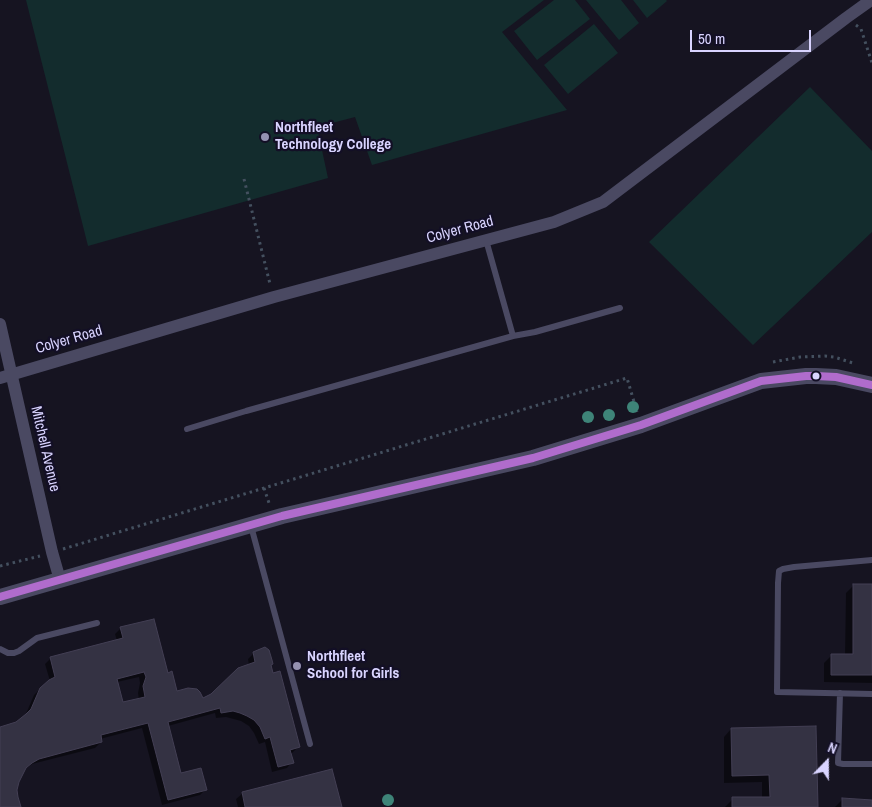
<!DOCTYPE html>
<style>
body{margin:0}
#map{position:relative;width:872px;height:807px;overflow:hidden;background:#161421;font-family:"Archivo Narrow",sans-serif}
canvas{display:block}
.north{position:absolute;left:802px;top:737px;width:50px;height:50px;-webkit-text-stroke:4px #130f26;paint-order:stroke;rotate:22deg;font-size:14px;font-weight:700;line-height:20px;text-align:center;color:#d9d4ff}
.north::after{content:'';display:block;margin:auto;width:18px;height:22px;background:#d9d4ff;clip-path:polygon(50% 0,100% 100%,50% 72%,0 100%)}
.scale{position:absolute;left:690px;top:30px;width:121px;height:22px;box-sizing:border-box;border:2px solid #d9d4ff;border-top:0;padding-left:6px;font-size:15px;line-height:18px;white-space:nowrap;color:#d9d4ff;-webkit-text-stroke:4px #130f26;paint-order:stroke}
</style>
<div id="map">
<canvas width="872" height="807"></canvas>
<div class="north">N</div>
<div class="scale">50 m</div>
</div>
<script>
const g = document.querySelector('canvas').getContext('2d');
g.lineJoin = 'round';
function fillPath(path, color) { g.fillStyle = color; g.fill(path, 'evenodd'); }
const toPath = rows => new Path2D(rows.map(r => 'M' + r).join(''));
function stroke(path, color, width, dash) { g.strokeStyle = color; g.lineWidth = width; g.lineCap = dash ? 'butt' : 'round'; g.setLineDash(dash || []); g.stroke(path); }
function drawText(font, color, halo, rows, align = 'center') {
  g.font = font + ' "Archivo Narrow",sans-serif'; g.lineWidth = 4.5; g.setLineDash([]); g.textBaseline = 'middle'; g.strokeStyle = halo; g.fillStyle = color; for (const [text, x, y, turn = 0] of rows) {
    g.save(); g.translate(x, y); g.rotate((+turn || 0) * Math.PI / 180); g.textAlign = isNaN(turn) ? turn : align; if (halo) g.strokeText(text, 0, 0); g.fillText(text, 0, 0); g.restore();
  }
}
fillPath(toPath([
 [26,0,544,0,502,32,567,110,372,165,355,117,317,127,328,178,88,246],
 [554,0,575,0,590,19,537,60,514,31],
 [586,0,621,0,639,23,619,40],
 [633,0,666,0,667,1,647,18],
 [594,24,618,53,568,94,544,65],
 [810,87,872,151,872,232,753,345,649,242]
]), '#132c2d');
fillPath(toPath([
 [854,585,872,586,872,683,824,682,824,663,832,655,845,655,846,593],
 [121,628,167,674,176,692,203,699,207,699,249,666,248,659,254,653,270,665,298,747,292,753,290,753,292,762,287,768,272,772,265,742,259,744,254,733,249,726,241,721,226,717,216,718,215,713,168,726,181,775,205,790,200,795,162,805,142,728,100,739,101,742,95,748,32,764,24,770,16,790,19,807,0,807,0,727,16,723,25,716,34,695,45,684,50,681,45,664,51,658,117,641,115,634],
 [139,677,140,683,138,693,139,700,122,704,117,682],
 [731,729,817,807,725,807,733,799,762,798,762,782,724,783,724,737],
 [331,771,341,807,238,807,236,799,242,794],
 [843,799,872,801,872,807,835,807]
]), '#0007');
const building = toPath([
 [853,584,872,584,872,675,831,675,831,654,853,654,853,584],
 [154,619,168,673,172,671,177,691,188,688,197,689,200,692,203,698,211,694,238,668,255,662,253,652,265,647,269,650,272,660,273,664,271,665,273,673,280,671,300,747,290,750,294,763,278,767,270,737,265,739,260,727,254,720,247,716,240,713,233,711,221,713,220,708,168,722,181,773,201,768,207,790,168,800,148,723,101,735,102,742,39,759,32,763,26,768,19,782,17,790,18,797,21,807,0,807,0,727,16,722,26,714,31,709,40,688,49,680,55,677,50,657,123,638,120,627,154,619],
 [144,672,146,677,143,686,145,697,123,702,117,679,144,672],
 [816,726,818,807,732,807,732,797,770,797,769,775,732,776,731,728,816,726],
 [332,769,342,807,245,807,242,792,332,769],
 [842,798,872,800,872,807,842,807,842,798]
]);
fillPath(building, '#343243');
stroke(building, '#433f54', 1);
stroke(toPath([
 [856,25,861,29,872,63],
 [244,179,270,284],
 [773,362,800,357,825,356,834,357,853,363],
 [264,488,269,503],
 [63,549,627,378,637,412],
 [0,566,40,556]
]), '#44505f', 3, [2.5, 4]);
stroke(toPath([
 [513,336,535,332,620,308],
 [187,429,246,411,513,336,486,240],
 [251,526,310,744],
 [872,560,794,567,783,569,779,571,778,583,777,692,872,694],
 [0,649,8,653,14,653,19,651,37,638,97,623],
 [840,693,838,763,843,764,872,764]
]), '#4a4962', 6);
stroke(toPath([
 [0,324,52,552,60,580],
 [0,378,274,297,554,222,603,202,846,18,871,0]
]), '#4a4962', 12);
stroke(toPath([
 [0,597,282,516,533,458,641,425,761,381,806,376,816,376,836,377,872,385]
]), '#4a4962', 16);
stroke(toPath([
 [0,597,282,516,533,458,641,425,761,381,806,376,816,376,836,377,872,385]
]), '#b06ccc', 8);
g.fillStyle = '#3e8478';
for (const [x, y] of [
 [633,407],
 [609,415],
 [588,417],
 [388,800]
]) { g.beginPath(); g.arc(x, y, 6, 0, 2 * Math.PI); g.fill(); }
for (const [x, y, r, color] of [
 [265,137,5,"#9591b1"],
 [816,376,4.5,"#d9d4ff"],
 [297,666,5,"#9591b1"]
]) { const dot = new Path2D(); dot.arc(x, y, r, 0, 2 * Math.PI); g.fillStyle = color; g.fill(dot); stroke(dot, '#130f26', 2); }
drawText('bold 15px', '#d9d4ff', '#130f26', [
 ["Northfleet",275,128],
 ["Technology College",275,145],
 ["Northfleet",307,657],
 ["School for Girls",307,674]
], 'left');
drawText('15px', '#d9d4ff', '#130f26', [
 ["Colyer Road",460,230,-15],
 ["Colyer Road",69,340,-16],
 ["Mitchell Avenue",45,449,77]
]);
</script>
